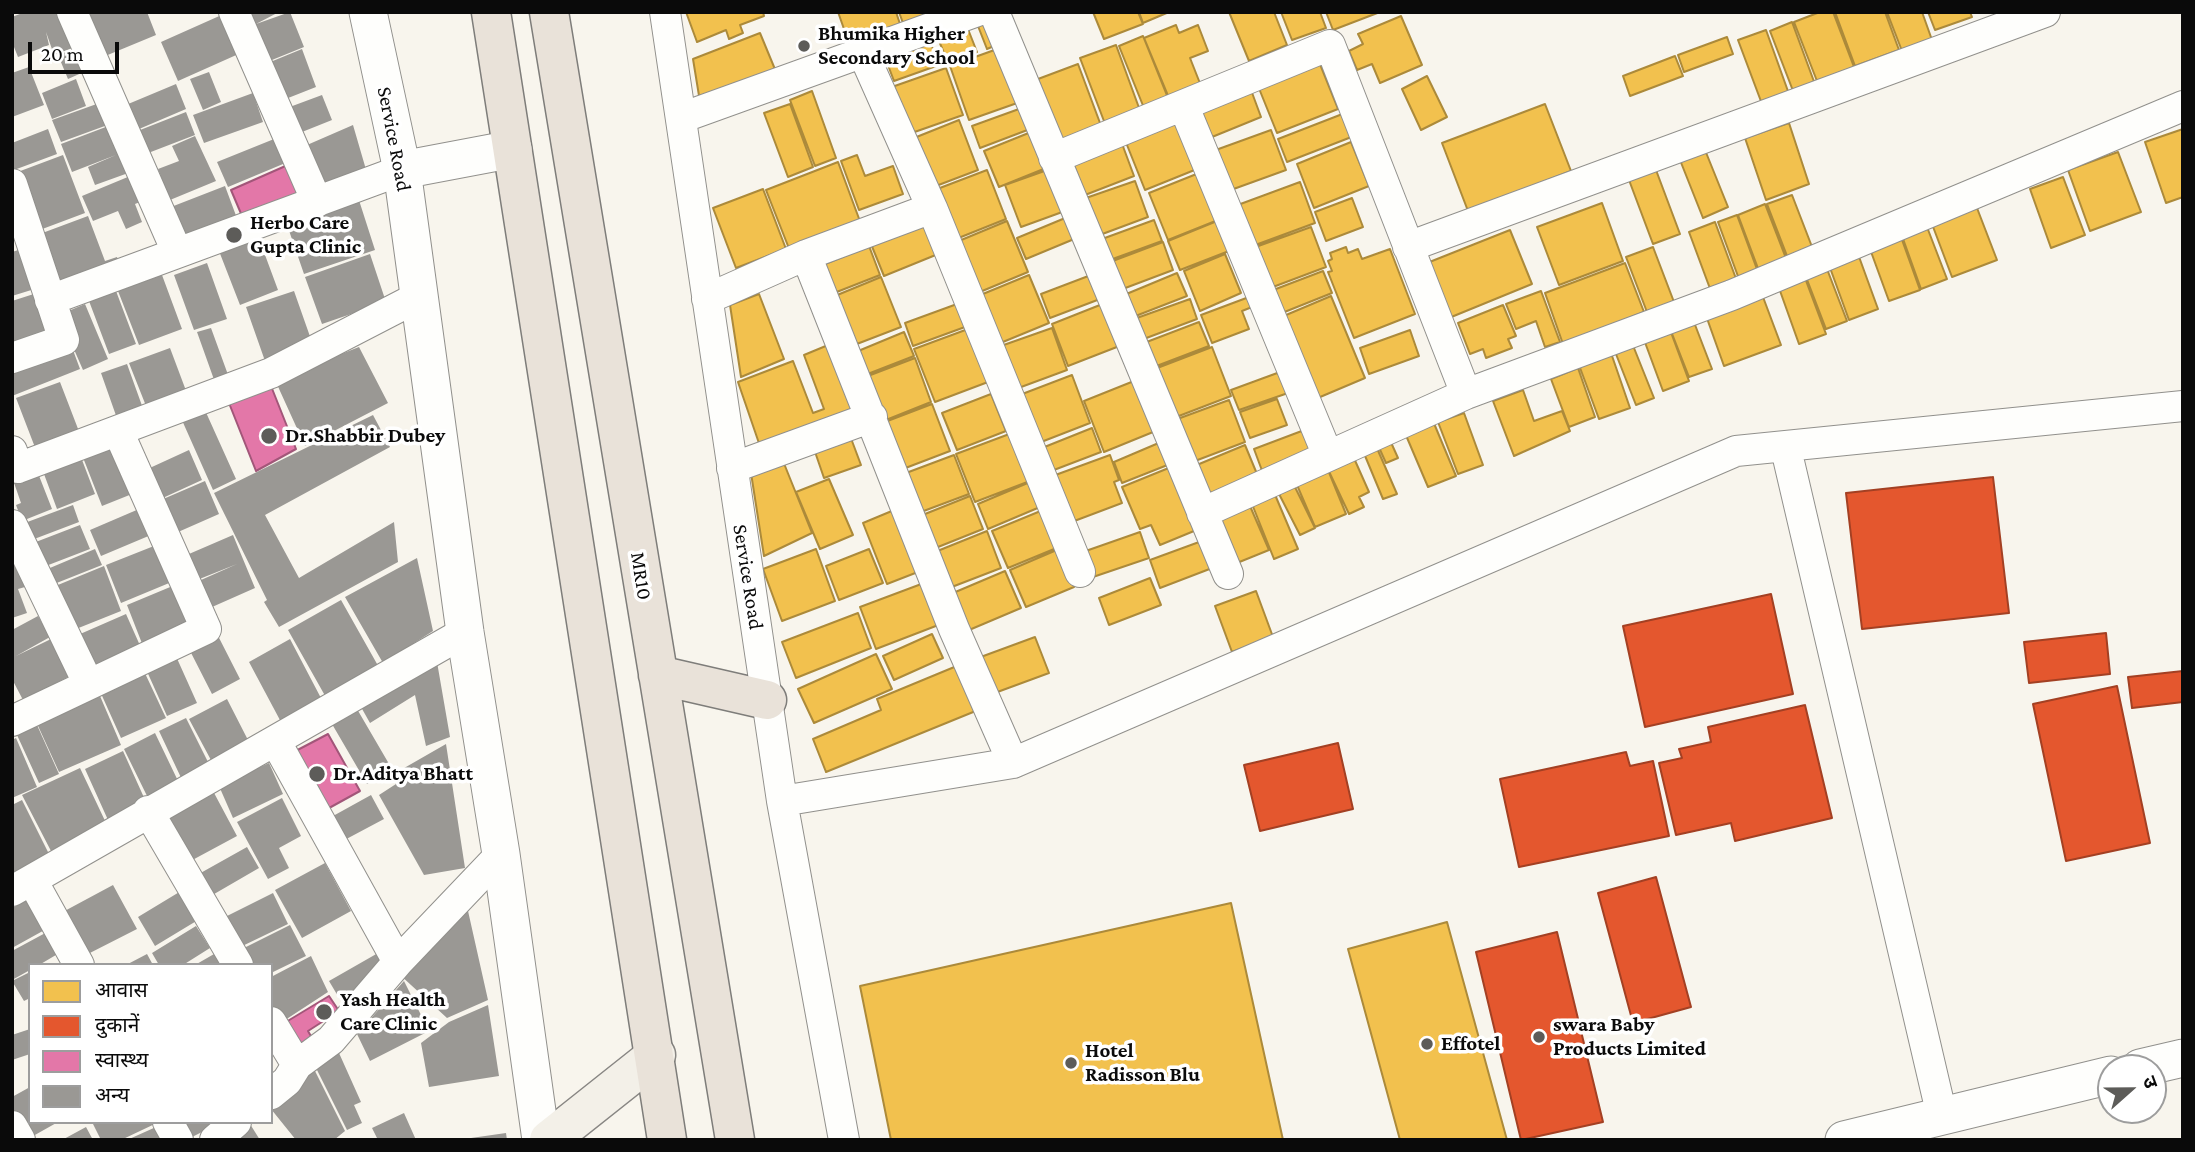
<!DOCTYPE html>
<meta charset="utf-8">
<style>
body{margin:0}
#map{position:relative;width:2195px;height:1152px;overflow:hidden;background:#f8f5ed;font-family:"Crimson Pro","Noto Sans Devanagari",serif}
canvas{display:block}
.frame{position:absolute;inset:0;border:14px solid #0a0a0a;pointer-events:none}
.legend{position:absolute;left:28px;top:963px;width:245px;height:161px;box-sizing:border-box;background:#fff;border:2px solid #9d9d9d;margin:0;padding:9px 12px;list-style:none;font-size:21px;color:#0a0a0a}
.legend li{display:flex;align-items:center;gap:14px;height:35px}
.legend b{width:35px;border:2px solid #9d9d9d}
.north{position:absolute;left:2097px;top:1054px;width:70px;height:70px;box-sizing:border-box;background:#fff;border:2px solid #9d9d9d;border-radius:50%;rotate:69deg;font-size:19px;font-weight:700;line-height:28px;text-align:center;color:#0a0a0a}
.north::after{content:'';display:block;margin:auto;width:24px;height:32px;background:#5d5c59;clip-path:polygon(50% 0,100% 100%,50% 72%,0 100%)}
.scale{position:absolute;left:28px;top:42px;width:91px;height:32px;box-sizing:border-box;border:4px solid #0a0a0a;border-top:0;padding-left:9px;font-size:21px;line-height:24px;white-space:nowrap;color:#0a0a0a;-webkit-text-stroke:5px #fff;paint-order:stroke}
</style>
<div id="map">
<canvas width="2195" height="1152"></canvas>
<div class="frame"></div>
<ul class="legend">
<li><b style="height:19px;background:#f2c14e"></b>आवास</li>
<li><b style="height:19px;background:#e4572e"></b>दुकानें</li>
<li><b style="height:19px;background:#e377a8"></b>स्वास्थ्य</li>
<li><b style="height:19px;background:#9a9894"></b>अन्य</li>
</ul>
<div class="north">उ</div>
<div class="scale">20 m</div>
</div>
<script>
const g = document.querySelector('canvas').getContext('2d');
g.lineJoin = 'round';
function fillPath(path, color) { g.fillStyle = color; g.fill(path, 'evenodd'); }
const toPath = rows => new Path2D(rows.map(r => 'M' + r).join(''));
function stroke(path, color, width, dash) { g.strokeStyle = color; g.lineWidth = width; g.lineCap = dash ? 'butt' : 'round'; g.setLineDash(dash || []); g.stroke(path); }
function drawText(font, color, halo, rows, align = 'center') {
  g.font = font + ' "Crimson Pro",serif'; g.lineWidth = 7; g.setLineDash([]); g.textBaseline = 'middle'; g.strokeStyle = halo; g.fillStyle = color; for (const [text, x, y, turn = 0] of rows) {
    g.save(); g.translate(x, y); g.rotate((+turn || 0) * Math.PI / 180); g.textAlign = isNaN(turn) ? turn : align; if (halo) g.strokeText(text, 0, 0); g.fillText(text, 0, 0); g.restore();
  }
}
const homes = toPath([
 [686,12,763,12,764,16,740,25,743,33,729,39,726,30,697,42,686,12],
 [838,12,896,12,901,27,850,46,838,12],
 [899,12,923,12,925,18,904,26,899,12],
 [1093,12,1138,12,1143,24,1104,39,1093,12],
 [1139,12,1169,12,1143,23,1139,12],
 [1229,12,1274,12,1287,45,1249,61,1229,12],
 [1281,12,1320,12,1326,28,1292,40,1281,12],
 [1326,12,1380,12,1333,30,1326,12],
 [1820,12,1833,12,1854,67,1817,81,1794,22,1820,12],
 [1835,12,1885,12,1899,50,1855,66,1835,12],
 [1887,12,1922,12,1932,40,1902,51,1887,12],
 [1928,12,1970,12,1972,17,1935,30,1928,12],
 [991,16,1001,43,987,49,976,21,991,16],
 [1401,16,1422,65,1380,83,1372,64,1357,70,1349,51,1363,44,1358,34,1401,16],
 [1792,22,1816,87,1795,96,1770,31,1792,22],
 [966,24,977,52,948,63,937,36,966,24],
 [1176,25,1179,33,1198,25,1208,51,1190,58,1203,91,1171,103,1144,38,1176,25],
 [1766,30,1789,94,1762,104,1738,40,1766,30],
 [760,33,779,79,701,108,693,59,760,33],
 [928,36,939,65,894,81,883,52,928,36],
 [1143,36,1170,103,1146,113,1119,46,1143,36],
 [1727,37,1733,54,1684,72,1678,55,1727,37],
 [1116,45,1142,116,1107,129,1080,58,1116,45],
 [1000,48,1020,102,969,120,950,66,1000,48],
 [1675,56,1683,76,1630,96,1623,76,1675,56],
 [1317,57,1338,109,1277,133,1256,81,1317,57],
 [1078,64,1103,131,1063,146,1038,79,1078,64],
 [946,68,963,115,906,135,889,88,946,68],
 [1427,76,1447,117,1421,130,1402,89,1427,76],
 [1251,90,1261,117,1212,137,1201,110,1251,90],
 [812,91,836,158,815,166,790,100,812,91],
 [790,104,813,167,788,177,764,113,790,104],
 [1545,104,1571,171,1468,211,1442,143,1545,104],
 [1030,105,1038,126,980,148,972,126,1030,105],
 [1345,113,1354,136,1287,162,1278,139,1345,113],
 [1177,119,1197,169,1145,190,1125,140,1177,119],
 [959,120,978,170,928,189,909,140,959,120],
 [1789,123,1809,184,1766,200,1745,138,1789,123],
 [2183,129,2183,197,2166,203,2145,142,2183,129],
 [1036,130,1051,166,999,187,984,151,1036,130],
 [1271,130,1286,170,1228,191,1213,151,1271,130],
 [1121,141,1134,176,1085,195,1072,160,1121,141],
 [1351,142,1369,186,1314,208,1297,164,1351,142],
 [1705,150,1728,207,1703,218,1680,160,1705,150],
 [2118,152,2141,212,2090,231,2068,170,2118,152],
 [857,155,865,176,893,166,903,194,859,210,841,161,857,155],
 [838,162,861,224,790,251,766,190,838,162],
 [1050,169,1065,211,1021,227,1005,185,1050,169],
 [987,170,1006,219,951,241,932,191,987,170],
 [1656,170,1680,234,1653,244,1629,180,1656,170],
 [1199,173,1218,220,1168,240,1149,193,1199,173],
 [2063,177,2085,235,2051,248,2030,189,2063,177],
 [1135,181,1148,217,1097,236,1083,199,1135,181],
 [1300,182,1315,223,1250,247,1235,206,1300,182],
 [763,189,786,249,736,268,713,208,763,189],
 [1792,195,1814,252,1789,261,1767,204,1792,195],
 [1352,198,1363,227,1326,241,1315,212,1352,198],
 [1602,203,1623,261,1559,285,1537,227,1602,203],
 [1765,204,1787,261,1759,271,1738,215,1765,204],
 [1977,208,1997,260,1952,277,1932,224,1977,208],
 [1737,215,1758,272,1739,279,1718,222,1737,215],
 [1070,216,1079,237,1026,259,1017,238,1070,216],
 [931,220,943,252,884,276,871,244,931,220],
 [1154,220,1162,241,1110,260,1102,239,1154,220],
 [1007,221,1028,272,975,294,954,243,1007,221],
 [1217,221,1229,251,1180,270,1168,241,1217,221],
 [1715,222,1738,284,1712,294,1689,232,1715,222],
 [1311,227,1326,267,1265,290,1250,249,1311,227],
 [1927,227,1947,279,1921,289,1902,236,1927,227],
 [1510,230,1532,284,1444,320,1422,265,1510,230],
 [1901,237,1920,290,1889,301,1870,249,1901,237],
 [1163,242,1173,270,1120,290,1110,262,1163,242],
 [869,246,880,275,824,297,813,269,869,246],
 [1346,247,1348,253,1358,249,1362,259,1390,249,1415,314,1354,338,1328,272,1332,271,1328,261,1332,259,1330,253,1346,247],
 [1653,247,1674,302,1647,312,1626,257,1653,247],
 [1225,254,1241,293,1200,311,1184,271,1225,254],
 [1858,254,1878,309,1849,320,1829,265,1858,254],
 [1625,263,1644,312,1563,344,1545,293,1625,263],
 [1827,269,1847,321,1826,329,1806,277,1827,269],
 [1323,271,1332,293,1277,315,1268,292,1323,271],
 [1177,273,1187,296,1133,317,1124,295,1177,273],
 [1029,275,1049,323,998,344,978,296,1029,275],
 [1091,275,1100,299,1050,318,1041,294,1091,275],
 [881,277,901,327,849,347,830,298,881,277],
 [1805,278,1826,334,1799,344,1779,288,1805,278],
 [1760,289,1781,345,1724,366,1704,310,1760,289],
 [1541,291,1560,342,1545,347,1536,321,1516,329,1506,304,1541,291],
 [759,294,784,359,741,377,730,305,759,294],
 [1331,296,1365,378,1313,400,1279,318,1331,296],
 [1249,297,1252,307,1242,311,1249,329,1212,343,1201,315,1249,297],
 [1190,299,1197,319,1141,340,1134,319,1190,299],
 [1105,303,1122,345,1068,366,1052,324,1105,303],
 [957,304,965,327,913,346,905,323,957,304],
 [1503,305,1516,336,1508,339,1512,348,1486,358,1483,349,1470,354,1458,323,1503,305],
 [1692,317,1712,369,1689,377,1669,326,1692,317],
 [1199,322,1209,346,1154,367,1144,343,1199,322],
 [1669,327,1689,381,1663,391,1643,337,1669,327],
 [1052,328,1067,370,1013,390,998,347,1052,328],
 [968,329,988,382,935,402,914,349,968,329],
 [1410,330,1419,356,1369,374,1360,348,1410,330],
 [904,332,914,356,860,377,851,354,904,332],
 [833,343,860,413,762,452,738,382,793,361,813,413,824,409,804,355,833,343],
 [1632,343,1654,398,1636,405,1614,349,1632,343],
 [1212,347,1231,396,1171,419,1152,370,1212,347],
 [1611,353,1630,408,1599,419,1579,365,1611,353],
 [915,358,931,402,876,424,860,379,915,358],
 [1578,368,1595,417,1569,427,1551,379,1578,368],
 [1280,372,1288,393,1239,410,1231,390,1280,372],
 [1072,375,1090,423,1036,444,1017,396,1072,375],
 [1139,379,1158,430,1104,452,1084,401,1139,379],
 [1523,390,1534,421,1562,411,1570,431,1514,456,1493,401,1523,390],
 [991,394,1006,431,957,450,942,413,991,394],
 [1277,399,1287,425,1250,438,1240,412,1277,399],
 [1229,400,1245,442,1187,464,1172,421,1229,400],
 [932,404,950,451,895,472,877,425,932,404],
 [1464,413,1483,465,1458,474,1438,422,1464,413],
 [1433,421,1456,476,1428,487,1405,433,1433,421],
 [1092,428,1101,452,1046,473,1037,450,1092,428],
 [1307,429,1317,457,1264,476,1254,449,1307,429],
 [849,433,861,465,824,478,813,446,849,433],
 [1012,433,1030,481,975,502,956,454,1012,433],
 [1389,438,1398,458,1386,463,1377,443,1389,438],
 [1161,442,1170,464,1122,483,1114,462,1161,442],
 [1245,445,1257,474,1204,496,1192,467,1245,445],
 [1376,446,1397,494,1383,499,1363,451,1376,446],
 [954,455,969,494,913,515,898,476,954,455],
 [1110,455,1119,480,1114,482,1122,503,1069,523,1050,477,1110,455],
 [1353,456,1369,492,1359,497,1364,507,1349,514,1325,463,1353,456],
 [783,461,812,533,764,556,751,473,783,461],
 [1176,465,1194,531,1160,545,1151,525,1140,529,1122,487,1176,465],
 [1326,465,1346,514,1315,527,1294,478,1326,465],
 [829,479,853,535,820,549,796,492,829,479],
 [1030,482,1040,507,988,529,978,504,1030,482],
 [1293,483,1315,528,1300,535,1277,490,1293,483],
 [1273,490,1298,549,1274,559,1250,499,1273,490],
 [970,496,983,529,928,551,915,518,970,496],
 [1250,506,1269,550,1232,565,1214,520,1250,506],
 [899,508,923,570,887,584,863,523,899,508],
 [1043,510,1059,547,1008,568,992,531,1043,510],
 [987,531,1001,568,944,590,930,554,987,531],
 [1140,532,1149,558,1090,578,1080,553,1140,532],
 [1210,538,1220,565,1160,588,1150,560,1210,538],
 [816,549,835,601,782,621,763,569,816,549],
 [869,549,883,583,839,600,826,566,869,549],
 [1059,549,1074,587,1026,607,1010,570,1059,549],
 [1005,571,1021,608,962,633,946,596,1005,571],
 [1150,578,1161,605,1109,625,1099,598,1150,578],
 [924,583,941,624,876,649,860,607,924,583],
 [1256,591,1273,637,1232,652,1215,606,1256,591],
 [858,613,871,648,796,678,782,642,858,613],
 [932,634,943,658,894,680,883,656,932,634],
 [1035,637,1049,673,992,694,978,658,1035,637],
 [876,654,892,689,814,723,798,689,876,654],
 [964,663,983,708,826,772,813,739,881,710,877,699,964,663],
 [1231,903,1283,1140,891,1140,860,986,1231,903],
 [1447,922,1507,1140,1400,1140,1348,949,1447,922]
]);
fillPath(homes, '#f2c14e');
stroke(homes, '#ac8a3a', 2);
const shops = toPath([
 [1993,477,2009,613,1862,629,1846,493,1993,477],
 [1771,594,1793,694,1645,727,1623,626,1771,594],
 [2106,633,2110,674,2029,683,2024,642,2106,633],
 [2183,671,2183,702,2132,708,2128,677,2183,671],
 [2117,686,2150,843,2066,861,2033,704,2117,686],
 [1805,705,1832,818,1735,841,1731,823,1676,835,1659,763,1682,758,1679,749,1711,742,1708,727,1805,705],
 [1338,743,1353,809,1260,831,1244,765,1338,743],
 [1626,752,1630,766,1653,761,1669,836,1519,867,1500,779,1626,752],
 [1656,877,1691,1007,1633,1023,1598,893,1656,877],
 [1557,932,1603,1122,1521,1140,1476,952,1557,932]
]);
fillPath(shops, '#e4572e');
stroke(shops, '#a34023', 2);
const health = toPath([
 [290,164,305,198,245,223,231,190,290,164],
 [269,381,296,449,256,471,227,398,269,381],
 [328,734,360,791,320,813,288,755,328,734],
 [329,996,339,1011,308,1031,316,1045,305,1052,286,1022,329,996]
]);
fillPath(health, '#e377a8');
stroke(health, '#a25679', 2);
fillPath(toPath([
 [25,12,60,12,75,47,54,55,46,32,49,45,18,57,12,42,12,17],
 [78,12,147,12,156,35,98,59],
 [244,12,279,12,256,24,290,12,304,47,267,62],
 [226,13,243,52,178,81,161,42],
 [77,48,86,71,68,79,58,55],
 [302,49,316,87,278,102,263,65],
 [29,67,44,105,12,117,12,73],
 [209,72,221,102,203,110,190,79],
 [76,79,86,106,52,119,42,93],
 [176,84,186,109,132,132,121,107],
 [253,93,263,122,204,143,193,115],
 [322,95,332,120,297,134,287,108],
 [105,101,113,123,61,142,52,120],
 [186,112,195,135,143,155,135,132],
 [111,125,131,172,95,185,88,167,116,155,72,172,61,144],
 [353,125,367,173,326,190,307,145],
 [48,129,57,154,14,170,12,143],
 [284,135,295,159,228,187,217,162],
 [195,136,216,181,170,200,158,169,179,161,172,146],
 [63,155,85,213,37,231,15,173],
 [135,174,145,200,135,204,142,222,126,229,118,211,93,221,82,196],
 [225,186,238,221,184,241,171,207],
 [357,194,375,250,304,274,285,219],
 [88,216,105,261,117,257,120,266,58,290,37,235],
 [258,236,278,290,240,305,219,251],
 [28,247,41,287,12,296,12,252],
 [370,254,386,302,322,324,305,277],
 [207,263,227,319,194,330,174,275],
 [162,275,182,329,139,345,118,291],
 [116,291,136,344,109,354,89,301],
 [294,291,313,345,265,361,246,307],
 [40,292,55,335,12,349,12,301],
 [85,304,108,359,83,370,59,315],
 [211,328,231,383,217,388,197,332],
 [70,342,80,369,12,396,12,364],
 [359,347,388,403,305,446,275,380],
 [170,348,188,396,148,411,129,363],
 [127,364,145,414,119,424,101,373],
 [60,382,80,434,36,450,16,398],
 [204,408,236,479,213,490,181,418],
 [373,415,390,447,265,515,299,578,394,522,398,562,279,627,264,602,267,600,214,493],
 [112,443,132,494,102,506,82,455],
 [189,450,202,480,154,502,141,472],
 [79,452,95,494,57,509,41,466],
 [36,468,52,509,22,521,16,505,21,503,12,477],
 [205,481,219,514,169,536,154,503],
 [73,505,79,522,29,541,22,524],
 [146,506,158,532,101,556,90,530],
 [80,525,90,549,38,569,28,545],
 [233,535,255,588,203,611,192,584,237,564,192,582,182,557],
 [159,544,174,581,121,603,106,565],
 [95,549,102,565,44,588,38,573],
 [417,558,433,631,383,663,345,597],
 [15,561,25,587,18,589,27,613,12,618,12,562],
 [104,566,121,611,71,631,53,587],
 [175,585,192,626,143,646,127,605],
 [341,600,381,671,328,701,288,630],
 [126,614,142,650,87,675,71,638],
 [38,616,50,637,16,656,51,639,70,676,23,700,12,679,12,630],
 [214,628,240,679,212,694,186,643],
 [290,639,322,700,281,722,249,662],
 [175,654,197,703,167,716,145,667],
 [437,662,450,737,426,746,415,695,370,723,361,707],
 [143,669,166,718,121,738,99,689],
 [97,689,121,745,59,772,34,717],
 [227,699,249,742,212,762,189,719],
 [357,709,392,769,367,784,332,724],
 [186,718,212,770,184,784,159,731],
 [37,725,59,774,39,783,17,735],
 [155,733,179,783,148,798,124,749],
 [16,738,37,787,12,798,12,740],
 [446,744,465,868,424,875,379,795,396,784,392,775],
 [123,751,146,802,108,820,85,769],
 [269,763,283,794,233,818,219,786],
 [80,768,107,825,51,851,22,795],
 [213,791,237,836,185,864,161,819],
 [371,795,384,819,337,844,324,821],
 [282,798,301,836,279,848,289,868,268,879,237,822],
 [22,800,51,858,12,878,12,805],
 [247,847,259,868,209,897,197,875],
 [325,863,351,911,302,938,275,890],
 [113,885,137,929,82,957,59,914],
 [181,891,198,920,155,946,138,917],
 [273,893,288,924,234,950,219,920],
 [33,897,50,927,12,948,12,908],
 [466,902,488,1000,447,1018,399,974],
 [290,925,306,956,271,973,271,965,249,965,242,949],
 [196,926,210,948,183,965,159,965,152,953],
 [49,931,61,952,39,965,30,965,30,970,12,980,12,951],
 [221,950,229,965,195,965],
 [378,953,388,971,348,1013,329,981],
 [147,954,153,965,126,965],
 [311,956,328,992,282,1022,271,1006,271,977],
 [30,972,30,998,24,1001,12,981],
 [404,981,429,1031,370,1061,357,1034],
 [488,1005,499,1076,429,1087,421,1043,449,1022],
 [30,1029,30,1054,12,1060,12,1035],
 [339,1053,361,1102,354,1105,362,1123,347,1130,314,1064],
 [312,1065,345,1131,334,1140,296,1140,271,1109,271,1098],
 [30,1087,30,1122,58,1122,26,1140,12,1123,12,1097],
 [404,1113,416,1140,378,1140,372,1128],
 [96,1122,159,1122,121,1140,101,1140,93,1124],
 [176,1122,222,1122,186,1140],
 [250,1124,260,1140,227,1140],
 [86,1127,93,1140,62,1140],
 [156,1127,161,1140,127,1140],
 [506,1133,507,1140,472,1140,471,1138]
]), '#9a9894');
const minor = toPath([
 [72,12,177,252],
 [234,12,317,202],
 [665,12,782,801,844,1140],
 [994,12,1228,574],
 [863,53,932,208,1080,572],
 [1184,107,1328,456],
 [681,118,975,12],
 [1054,158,1330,45,1466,394],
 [12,184,64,340,12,358],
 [1408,247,2045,12],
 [806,255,954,629,1013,763],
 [707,299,806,255,932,208],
 [50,300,402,170],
 [1786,449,1942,1116],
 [12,451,18,468,271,373,418,297],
 [732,468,872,417],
 [1202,513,1466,394,1732,295,2183,106],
 [12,525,88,683],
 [12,721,206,629,118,431],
 [276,742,398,962],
 [782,801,1013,763,1736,451,2183,406],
 [148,811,238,965],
 [32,880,79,965],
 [12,891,465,632],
 [271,1022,297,1065],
 [271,1094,287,1081,297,1065,331,1040,398,962,501,854],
 [168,1122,178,1140],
 [12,1126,20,1140],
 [215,1140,236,1122]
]);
const tertiary = toPath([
 [368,12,402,170,465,632,501,854,541,1140],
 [402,170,513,149],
 [2140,1068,2183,1058],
 [1844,1140,2111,1075]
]);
const secondary = toPath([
 [549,1140,656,1055]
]);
const primary = toPath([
 [491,12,667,1140],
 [549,12,735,1140],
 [658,675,767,700]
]);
stroke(minor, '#91908c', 32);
stroke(tertiary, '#91908c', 39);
stroke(secondary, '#888683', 41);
stroke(primary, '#7e7d7a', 41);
stroke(minor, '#fefefc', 30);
stroke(tertiary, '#fefefc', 37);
stroke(secondary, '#f3f0e8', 38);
stroke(primary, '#e9e2d9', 38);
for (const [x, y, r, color] of [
 [804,46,7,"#5d5c59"],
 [234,235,9,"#5d5c59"],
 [269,436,9,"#5d5c59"],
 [317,774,9,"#5d5c59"],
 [324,1012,9,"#5d5c59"],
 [1539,1037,7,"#5d5c59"],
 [1427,1044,7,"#5d5c59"],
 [1071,1063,7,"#5d5c59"]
]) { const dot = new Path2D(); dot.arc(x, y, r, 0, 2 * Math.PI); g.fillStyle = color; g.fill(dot); stroke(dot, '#fff', 2.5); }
drawText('bold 21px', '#0a0a0a', '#fff', [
 ["Bhumika Higher",818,34],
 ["Secondary School",818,58],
 ["Herbo Care",250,223],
 ["Gupta Clinic",250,247],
 ["Dr.Shabbir Dubey",285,436],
 ["Dr.Aditya Bhatt",333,774],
 ["Yash Health",340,1000],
 ["Care Clinic",340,1024],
 ["swara Baby",1553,1025],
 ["Products Limited",1553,1049],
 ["Effotel",1441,1044],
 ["Hotel",1085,1051],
 ["Radisson Blu",1085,1075]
], 'left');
drawText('21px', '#0a0a0a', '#fff', [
 ["Service Road",394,139,79],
 ["MR10",641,576,81],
 ["Service Road",748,577,81]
]);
</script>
